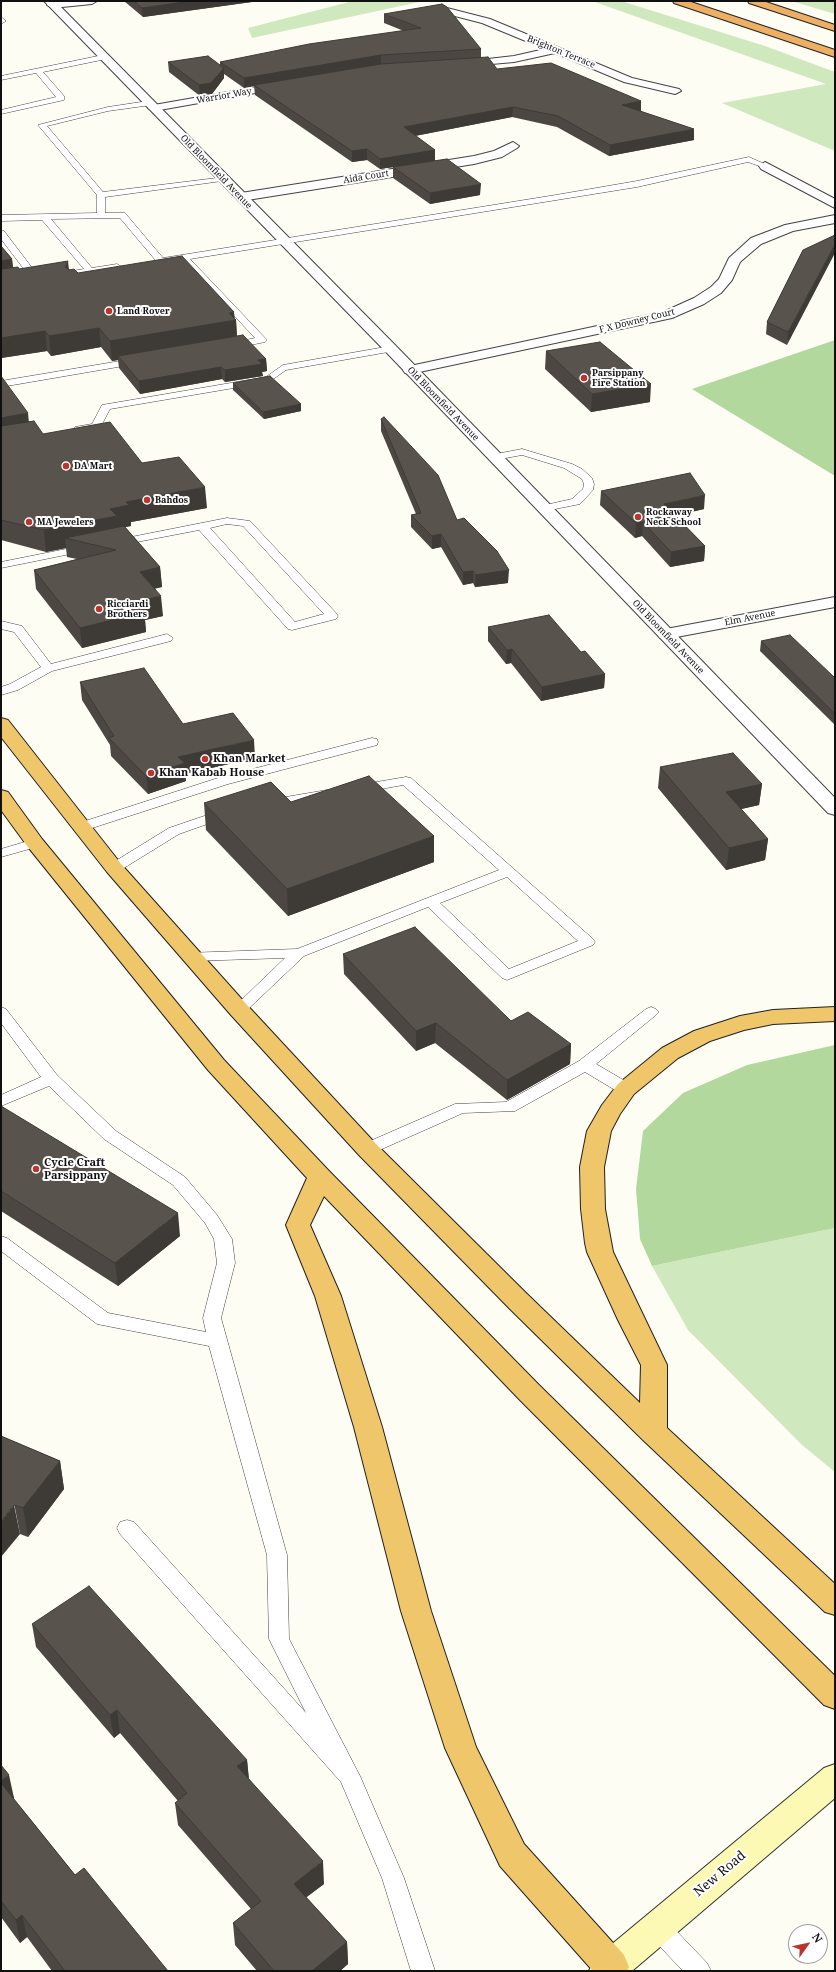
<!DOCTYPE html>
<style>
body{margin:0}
#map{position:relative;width:836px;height:1972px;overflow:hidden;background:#fefdf4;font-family:"Noto Serif",serif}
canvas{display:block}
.frame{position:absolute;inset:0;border:2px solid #101010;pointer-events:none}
.north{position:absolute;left:788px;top:1924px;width:40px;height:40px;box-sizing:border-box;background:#fff;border:1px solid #9f9f9f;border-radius:50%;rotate:57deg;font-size:11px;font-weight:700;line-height:16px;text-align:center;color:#101010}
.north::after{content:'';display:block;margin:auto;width:14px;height:18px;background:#ba352e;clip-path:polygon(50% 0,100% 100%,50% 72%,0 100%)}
</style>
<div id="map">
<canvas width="836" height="1972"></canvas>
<div class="frame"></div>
<div class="north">N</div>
</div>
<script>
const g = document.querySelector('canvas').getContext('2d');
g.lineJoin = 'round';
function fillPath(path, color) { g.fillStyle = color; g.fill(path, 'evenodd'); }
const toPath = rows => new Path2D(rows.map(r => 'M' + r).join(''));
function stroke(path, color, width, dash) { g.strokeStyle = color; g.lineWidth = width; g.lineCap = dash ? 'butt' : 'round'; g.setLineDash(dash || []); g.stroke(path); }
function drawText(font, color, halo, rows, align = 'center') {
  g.font = font + ' "Noto Serif",serif'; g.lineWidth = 4; g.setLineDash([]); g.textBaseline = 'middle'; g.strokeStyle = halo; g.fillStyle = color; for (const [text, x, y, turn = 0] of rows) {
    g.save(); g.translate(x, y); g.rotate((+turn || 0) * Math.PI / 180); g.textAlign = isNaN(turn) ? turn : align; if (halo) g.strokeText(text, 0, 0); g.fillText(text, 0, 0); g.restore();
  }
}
fillPath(toPath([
 [353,1,424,1,252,38,248,28],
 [592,1,621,1,765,46,835,72,835,151,722,103,826,84],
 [791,1,835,1,835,14],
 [835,1228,835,1472,802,1445,688,1330,652,1266]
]), '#d0e8be');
fillPath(toPath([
 [835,340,835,476,692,389],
 [835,1045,835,1228,652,1266,640,1239,636,1189,643,1131,683,1093,747,1065]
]), '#b3d89e');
const service = toPath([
 [1,17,6,21,1,24,1,17],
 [103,55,107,57,106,59,43,72,64,96,64,100,1,114,1,110,56,97,36,73,1,80,1,76,103,55],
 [148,101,152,103,151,105,108,111,47,126,103,192,225,177,225,181,222,181,105,197,105,213,125,213,163,258,556,195,637,181,749,157,769,166,765,168,748,162,637,187,190,259,267,340,265,342,231,349,226,346,228,344,255,338,182,260,157,262,120,218,51,219,92,268,117,264,122,267,117,270,57,279,52,276,54,274,84,269,42,220,1,221,1,215,97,213,97,195,38,125,108,107,148,101],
 [1,230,4,231,39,277,39,281,33,281,1,239,1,230],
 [391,346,394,347,396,349,394,351,286,370,269,382,110,409,100,428,79,432,74,429,75,427,92,424,102,405,266,377,283,365,391,346],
 [138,358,143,361,141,363,1,387,1,381,138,358],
 [522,449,572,464,582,469,592,478,594,484,593,490,580,504,545,511,541,510,539,508,541,506,572,499,583,489,584,484,582,479,564,468,522,455,495,460,490,457,491,455,522,449],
 [227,518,250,521,336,613,338,616,336,619,292,630,288,629,199,530,116,546,110,543,116,540,227,518],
 [227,524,243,526,324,614,295,622,210,528,227,524],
 [86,545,90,546,92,548,90,550,1,568,1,562,86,545],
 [1,621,22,626,51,664,167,634,173,638,171,641,52,671,18,690,1,695,1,687,10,684,41,667,14,632,1,629,1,621],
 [372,738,377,739,378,742,377,745,228,784,86,830,76,830,74,827,76,824,218,778,372,738],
 [406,777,411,778,593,939,595,942,593,945,507,980,502,978,428,907,304,956,244,1013,239,1015,234,1013,231,1010,234,1007,285,958,191,961,186,959,184,956,186,953,297,949,499,870,403,785,359,793,354,792,352,789,354,786,359,785,406,777],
 [507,877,578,941,509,969,440,903,507,877],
 [327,790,332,791,334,794,332,797,268,808,263,807,261,804,263,801,268,800,327,790],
 [225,809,230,810,232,813,230,816,179,834,119,871,114,872,109,871,107,868,109,865,169,828,225,809],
 [35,839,40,840,42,843,40,846,1,857,1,849,35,839],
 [1,1007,6,1009,57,1075,116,1131,185,1177,217,1215,232,1239,235,1263,221,1318,287,1555,289,1639,360,1776,404,1878,435,1971,411,1971,382,1878,341,1782,120,1534,117,1528,120,1522,127,1520,134,1522,306,1713,269,1639,267,1555,209,1346,97,1324,1,1251,1,1236,7,1238,108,1313,206,1332,203,1318,217,1263,214,1239,205,1223,173,1185,104,1139,49,1086,1,1106,1,1095,41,1077,1,1023,1,1007],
 [651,1007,656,1009,659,1012,656,1015,596,1064,632,1085,634,1089,632,1093,626,1094,620,1093,585,1072,515,1111,463,1113,373,1153,367,1155,361,1153,359,1149,361,1145,455,1104,506,1102,579,1061,646,1009,651,1007],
 [657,1916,665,1919,707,1963,711,1971,683,1971,649,1935,646,1927,649,1919,657,1916]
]);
const minor = toPath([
 [62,1,97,1,92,4,52,8,47,5,48,3,62,1],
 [447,8,490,19,632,78,679,89,681,91,675,94,624,82,555,53,514,62,458,67,457,65,462,62,514,56,545,49,482,23,443,13,442,11,447,8],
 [285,82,289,83,291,85,289,87,154,111,148,108,154,105,285,82],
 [513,142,519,146,517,148,502,157,474,164,241,201,235,197,241,193,474,156,494,151,513,142],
 [765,162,835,199,835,208,761,169,759,166,765,162],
 [835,215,835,223,793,231,761,244,740,262,732,280,721,293,704,304,672,318,410,374,405,373,403,370,405,367,410,366,663,312,694,298,711,287,719,279,729,258,751,238,785,225,835,215],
 [835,597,835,607,666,639,660,638,657,634,660,630,666,629,835,597]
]);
const tertiary = toPath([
 [44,1,55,1,396,346,835,798,835,815,828,813,386,352,44,1]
]);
const secondary = toPath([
 [835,1764,835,1798,632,1971,589,1971,594,1959,824,1768,835,1764]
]);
const trunk = toPath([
 [1,718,8,720,121,864,247,1005,375,1143,527,1294,640,1403,641,1365,618,1320,587,1252,585,1243,581,1209,580,1167,587,1131,602,1105,618,1084,662,1048,694,1031,740,1016,773,1010,835,1007,835,1021,773,1024,744,1030,710,1041,678,1058,634,1094,620,1114,611,1131,604,1167,605,1209,613,1252,667,1365,667,1428,835,1584,835,1615,825,1612,643,1440,509,1308,359,1155,231,1015,107,872,1,737,1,718],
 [1,790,8,792,42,839,224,1060,329,1171,539,1385,835,1676,835,1709,824,1705,519,1399,324,1196,310,1225,341,1296,382,1427,431,1611,476,1747,524,1844,624,1955,629,1967,627,1971,593,1971,500,1866,445,1748,401,1611,354,1427,315,1296,286,1225,307,1178,208,1070,28,847,1,810,1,790]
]);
const motorway = toPath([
 [673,1,688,1,835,50,835,57,674,3,673,1],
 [748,1,763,1,835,25,835,31,749,3,748,1]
]);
stroke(service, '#434343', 1);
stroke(minor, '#434343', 2);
stroke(tertiary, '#434343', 2);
stroke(secondary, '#323232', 2);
stroke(trunk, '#212121', 2);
stroke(motorway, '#212121', 2);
fillPath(service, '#fff');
fillPath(minor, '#fff');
fillPath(tertiary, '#fff');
fillPath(secondary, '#fbf9b3');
fillPath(trunk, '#efc66a');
fillPath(motorway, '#edaf64');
fillPath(toPath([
 [124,1,259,1,143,17],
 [384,14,481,49,481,57,497,69,641,101,641,111,640,111,694,140,609,156,557,127,512,117,415,136,435,150,435,161,380,169,367,160,352,162,255,95,254,86,244,88,224,74,224,78,212,94,200,96,169,72,168,62,220,65,220,62,404,31,384,23],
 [393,167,480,195,430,204,393,178],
 [1,246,12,259,13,268,19,269,69,269,78,273,235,319,236,320,237,336,266,359,267,371,262,372,263,376,225,382,222,379,140,394,119,368,118,360,112,361,101,347,51,356,47,351,1,358],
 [803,250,787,345,766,334,767,322],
 [546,351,650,402,591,412,545,369],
 [1,376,29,422,43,434,142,463,207,508,131,522,131,526,125,527,160,567,162,587,155,588,163,616,145,620,146,632,82,648,36,589,34,570,77,559,67,557,66,548,46,552,1,540],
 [233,383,301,404,301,411,264,419,233,390],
 [381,419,457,520,508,583,475,587,473,583,463,585,441,547,432,549,411,527,411,515,416,514,381,431],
 [601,491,704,509,675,516,705,546,704,561,670,567,642,536,635,538,600,505],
 [488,627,581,652,605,674,604,688,541,701,511,663,506,664,488,641],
 [761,641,835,678,835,725,760,651],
 [80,682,183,724,255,758,185,774,186,781,148,794,111,756,110,745,82,700],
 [660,767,762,784,759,805,741,809,768,839,765,860,726,870,658,788],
 [291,802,434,836,434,862,288,916,206,830,204,803],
 [343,954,571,1044,570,1064,507,1100,435,1043,416,1051,344,974],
 [1,1106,180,1236,118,1286,1,1211],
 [1,1436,60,1461,64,1489,28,1537,20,1534],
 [32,1624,247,1760,249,1779,324,1884,306,1897,347,1942,348,1964,340,1971,257,1971,235,1945,233,1923,251,1909,178,1825,175,1803,178,1801,120,1733,114,1738,36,1647],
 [1,1765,14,1798,13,1798,75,1875,168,1971,52,1971,27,1937,20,1943,1,1917]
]), '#4c4742');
fillPath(toPath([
 [191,1,259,1,143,17,142,8],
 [281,1,292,1,281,2],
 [381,55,381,65,254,85,254,86,244,88,244,78],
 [224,68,224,78,212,94,200,96,199,85],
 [641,101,641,111,621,116,622,105],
 [513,107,512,117,404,138,404,127],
 [694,129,694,140,609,156,610,145],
 [367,149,367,160,352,162,352,151],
 [435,150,435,161,380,169,380,159],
 [481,184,480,195,430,204,430,193],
 [835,244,835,253,787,345,788,332],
 [12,259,14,278,1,280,1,261],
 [68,261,70,280,65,267],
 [234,312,235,320,236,320,237,340,118,356,118,360,112,361,110,341],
 [99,328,101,347,51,356,49,336],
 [45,331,47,351,1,358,1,338],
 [266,359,267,371,262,372,263,376,225,382,225,370,258,360],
 [221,367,222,379,140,394,139,381],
 [651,384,650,402,591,412,592,394],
 [301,404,301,411,264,419,263,412],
 [28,413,30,433,1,438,1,418],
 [205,487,207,508,131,522,131,526,65,538,66,548,46,552,44,530,110,509,126,502],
 [705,495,704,509,663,518,664,504],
 [643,522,642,536,635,538,636,523],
 [441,534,441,547,432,549,432,536],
 [705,546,704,561,670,567,671,552],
 [160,567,162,587,142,592,140,572],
 [509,570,508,583,475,587,476,575],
 [473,571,473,583,463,585,463,572],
 [161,596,163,616,145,620,146,632,82,648,80,628,136,602],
 [512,649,511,663,506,664,507,650],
 [605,674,604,688,541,701,542,687],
 [254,740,255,758,185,774,186,781,148,794,146,776,178,757],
 [762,784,759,805,724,813,726,792],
 [434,836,434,862,288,916,287,889],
 [768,839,765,860,726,870,729,848],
 [436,1023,435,1043,416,1051,416,1031],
 [571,1044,570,1064,507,1100,507,1080],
 [178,1213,180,1236,118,1286,115,1263],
 [60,1461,64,1489,28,1537,23,1508],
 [14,1505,20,1534,1,1557,1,1522],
 [117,1710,120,1733,114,1738,110,1715],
 [247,1760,249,1782,237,1766],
 [9,1775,14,1798,5,1804,1,1786,1,1781],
 [323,1861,324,1884,295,1906,294,1884],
 [22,1915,27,1937,20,1943,16,1920],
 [347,1942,348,1964,340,1971,312,1971]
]), '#3e3a36');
const building = toPath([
 [134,1,191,1,142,8,134,1],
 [442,4,447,7,481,49,381,55,244,78,220,62,309,44,421,28,384,14,442,4],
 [208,56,224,68,211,83,199,85,168,62,208,56],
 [488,57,497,69,551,63,641,101,622,105,694,129,610,145,558,116,513,107,404,127,435,150,380,159,367,149,352,151,254,85,381,64,488,57],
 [447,159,481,184,430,193,393,167,447,159],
 [835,235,835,244,788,332,767,322,803,250,835,235],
 [1,246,12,259,1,261,1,246],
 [182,256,234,312,229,313,236,320,110,341,99,328,49,336,45,331,1,338,1,269,18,267,19,269,68,261,65,267,70,270,74,269,78,273,182,256],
 [243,335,266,359,258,360,262,364,225,370,221,367,139,381,118,356,243,335],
 [600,342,651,384,592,394,546,351,600,342],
 [1,376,28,413,1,418,1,376],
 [270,376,301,404,263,412,233,383,270,376],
 [384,417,438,475,457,520,464,518,497,551,509,570,476,575,473,571,463,572,441,534,432,536,411,515,421,513,381,419,384,417],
 [34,421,43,434,110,422,142,463,179,457,205,487,126,502,129,505,110,509,117,516,44,530,1,520,1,426,34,421],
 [690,473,705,495,664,504,705,546,671,552,643,522,636,523,601,491,690,473],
 [124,526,160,567,140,572,161,596,136,602,145,612,80,628,34,570,116,550,65,538,124,526],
 [549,615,581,652,585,651,605,674,542,687,512,649,507,650,488,627,549,615],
 [790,635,835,678,835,714,761,641,790,635],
 [144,668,183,724,233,713,254,740,178,757,185,763,146,776,109,738,114,736,80,682,144,668],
 [733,753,762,784,726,792,768,839,729,848,660,767,733,753],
 [369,776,434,836,287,889,204,803,271,782,291,802,369,776],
 [415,927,511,1021,528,1012,571,1044,507,1080,436,1023,416,1031,343,954,415,927],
 [1,1106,178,1213,115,1263,1,1191,1,1106],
 [1,1436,60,1461,23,1508,14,1505,1,1522,1,1436],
 [89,1586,247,1760,237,1766,323,1861,294,1884,347,1942,312,1971,274,1971,233,1923,261,1901,175,1803,187,1793,117,1710,110,1715,32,1624,89,1586],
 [1,1765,9,1775,1,1781,1,1765],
 [1,1783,75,1875,84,1868,168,1971,65,1971,22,1915,16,1920,1,1901,1,1783]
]);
fillPath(building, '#58534d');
stroke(building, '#3e3a36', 1);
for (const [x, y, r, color] of [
 [109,311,4,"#ba352e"],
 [584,378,4,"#ba352e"],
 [66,466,4,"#ba352e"],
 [147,500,4,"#ba352e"],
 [638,517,4,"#ba352e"],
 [29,522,4,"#ba352e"],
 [99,609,4,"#ba352e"],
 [205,759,4,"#ba352e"],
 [151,773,4,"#ba352e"],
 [36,1169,4,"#ba352e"]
]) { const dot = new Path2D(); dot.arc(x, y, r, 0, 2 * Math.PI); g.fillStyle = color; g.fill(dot); stroke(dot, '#fff', 1.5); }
drawText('9px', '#101010', '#fff', [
 ["Brighton Terrace",561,52,22],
 ["Warrior Way",224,96,-10],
 ["Old Bloomfield Avenue",216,172,46],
 ["Aida Court",366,177,-9],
 ["F X Downey Court",637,321,-14],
 ["Old Bloomfield Avenue",443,404,46],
 ["Elm Avenue",750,618,-11],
 ["Old Bloomfield Avenue",668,637,46]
]);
drawText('bold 9px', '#101010', '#fff', [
 ["Land Rover",117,311],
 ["Parsippany",592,373],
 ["Fire Station",592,383],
 ["DA Mart",74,466],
 ["Bahdos",155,500],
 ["Rockaway",646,512],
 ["Neck School",646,522],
 ["MA Jewelers",37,522],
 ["Ricciardi",107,604],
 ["Brothers",107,614]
], 'left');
drawText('bold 11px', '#101010', '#fff', [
 ["Khan Market",213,759],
 ["Khan Kabab House",159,773],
 ["Cycle Craft",44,1163],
 ["Parsippany",44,1176]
], 'left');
drawText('13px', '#101010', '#fff', [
 ["New Road",720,1874,-40]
]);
</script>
